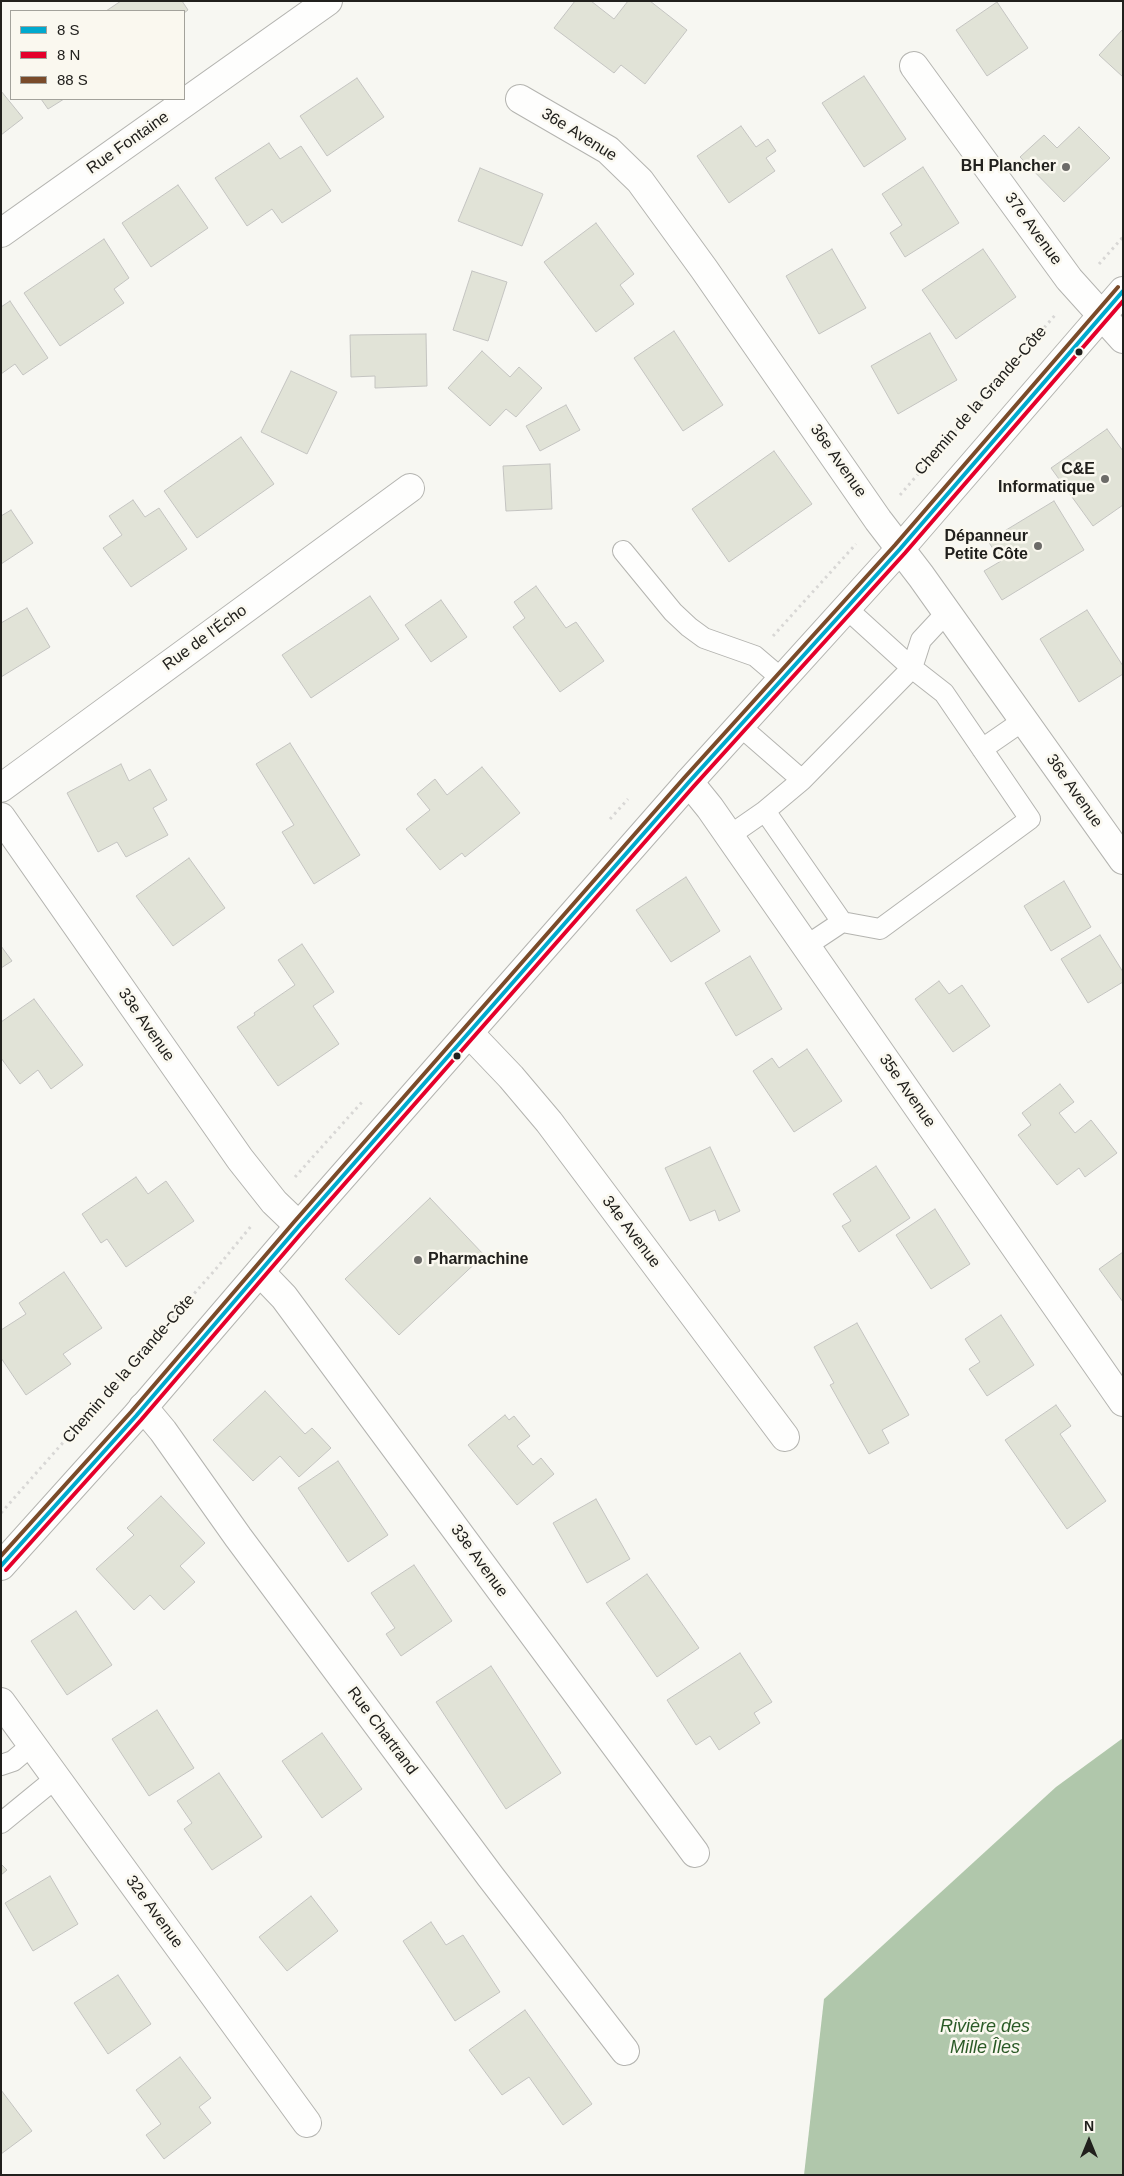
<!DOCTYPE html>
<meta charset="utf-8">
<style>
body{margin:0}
#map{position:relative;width:1124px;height:2176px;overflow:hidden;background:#f7f7f2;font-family:Helvetica,sans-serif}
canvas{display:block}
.frame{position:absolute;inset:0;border:2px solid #21201d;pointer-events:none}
.legend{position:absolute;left:10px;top:10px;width:175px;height:90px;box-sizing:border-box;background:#faf8ef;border:1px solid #a3a29b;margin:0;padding:6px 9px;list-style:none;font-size:15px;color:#21201d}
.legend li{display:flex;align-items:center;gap:10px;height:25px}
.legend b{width:25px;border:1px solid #a3a29b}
.north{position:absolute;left:1064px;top:2116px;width:50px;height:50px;-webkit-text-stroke:4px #faf8ef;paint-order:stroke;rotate:0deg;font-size:14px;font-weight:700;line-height:20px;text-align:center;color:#21201d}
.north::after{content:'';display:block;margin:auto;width:18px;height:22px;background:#21201d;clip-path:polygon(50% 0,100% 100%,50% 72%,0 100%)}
</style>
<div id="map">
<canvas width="1124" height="2176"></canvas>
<div class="frame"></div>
<ul class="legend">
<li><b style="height:6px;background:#00a9ce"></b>8 S</li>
<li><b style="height:6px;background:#e4002b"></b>8 N</li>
<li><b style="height:6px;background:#7a4b2a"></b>88 S</li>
</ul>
<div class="north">N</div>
</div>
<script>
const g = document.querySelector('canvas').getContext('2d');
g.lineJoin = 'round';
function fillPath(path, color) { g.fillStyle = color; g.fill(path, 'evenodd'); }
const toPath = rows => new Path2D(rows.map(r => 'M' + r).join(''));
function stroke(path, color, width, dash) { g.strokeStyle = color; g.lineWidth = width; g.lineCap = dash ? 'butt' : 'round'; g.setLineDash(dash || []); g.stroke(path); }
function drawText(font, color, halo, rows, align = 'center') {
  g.font = font + ' Helvetica,sans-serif'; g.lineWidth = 5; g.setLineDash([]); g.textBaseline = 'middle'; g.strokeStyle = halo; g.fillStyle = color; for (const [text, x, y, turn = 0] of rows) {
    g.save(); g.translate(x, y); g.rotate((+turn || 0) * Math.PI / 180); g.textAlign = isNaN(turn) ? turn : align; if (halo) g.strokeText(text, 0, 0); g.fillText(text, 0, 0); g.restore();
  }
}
fillPath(toPath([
 [1123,1738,1123,2175,804,2175,824,1999,1056,1787]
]), '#b0c7ab');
const building = toPath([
 [121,1,182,1,188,10,184,13,184,11,106,11,121,1],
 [575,1,591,1,614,19,628,1,650,1,687,30,645,84,621,65,614,73,554,28,575,1],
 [997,2,1028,48,987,76,956,30,997,2],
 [1123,29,1123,77,1099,55,1123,29],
 [864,76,906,139,864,167,822,103,864,76],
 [357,78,384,117,327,156,300,116,357,78],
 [1,91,23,118,1,135,1,91],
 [41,99,64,99,48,109,41,99],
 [741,126,756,147,768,139,776,151,766,158,775,171,729,203,697,156,741,126],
 [1079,127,1110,158,1064,202,1020,157,1044,135,1057,148,1079,127],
 [269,143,280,159,301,146,331,191,282,223,272,209,247,226,215,178,269,143],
 [923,167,959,223,905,257,890,233,902,225,882,194,923,167],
 [480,168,543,194,522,246,458,221,480,168],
 [178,185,208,228,151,267,122,223,178,185],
 [596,223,634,274,620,285,634,304,596,332,544,262,596,223],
 [104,239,129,278,114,289,124,303,60,346,24,293,104,239],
 [832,249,866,308,819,334,786,276,832,249],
 [983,249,1016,297,956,339,922,290,983,249],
 [472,271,507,282,488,341,453,330,472,271],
 [10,301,48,358,23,375,15,364,1,374,1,307,10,301],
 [674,331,723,405,683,431,634,358,674,331],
 [930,333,957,380,898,414,871,366,930,333],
 [426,334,427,386,375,388,375,376,351,377,350,335,426,334],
 [482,351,510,377,519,367,542,388,516,417,506,409,490,426,448,388,482,351],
 [291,371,337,392,307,454,261,432,291,371],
 [566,405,580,430,540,451,526,426,566,405],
 [1107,429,1123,451,1123,505,1093,526,1051,468,1107,429],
 [241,437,274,484,197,538,164,491,241,437],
 [774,451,812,504,729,562,692,509,774,451],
 [550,464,552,509,506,511,503,466,550,464],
 [133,500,145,517,159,508,187,549,131,587,103,548,122,535,109,516,133,500],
 [1054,501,1084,550,1002,600,984,571,1001,561,988,541,1054,501],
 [11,510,33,543,1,564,1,516,11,510],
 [536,586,566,628,576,622,604,661,560,692,513,627,525,618,514,602,536,586],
 [370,596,399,639,311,698,282,655,370,596],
 [441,600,467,637,431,662,405,625,441,600],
 [27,608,50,647,1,677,1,623,27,608],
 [1087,610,1123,666,1123,674,1079,702,1040,639,1087,610],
 [290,743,360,855,314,884,282,832,294,825,256,764,290,743],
 [121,764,129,781,150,769,167,800,153,808,168,835,126,857,117,842,98,852,67,793,121,764],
 [482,767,520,813,465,857,462,853,440,870,406,829,430,810,417,794,435,779,447,795,482,767],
 [189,858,225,908,173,946,136,896,189,858],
 [686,877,720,931,671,962,636,910,686,877],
 [1064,881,1091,927,1051,951,1024,906,1064,881],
 [1100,935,1123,972,1123,982,1088,1003,1061,959,1100,935],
 [302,944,334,992,313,1006,339,1044,278,1086,237,1027,255,1015,254,1013,295,985,278,960,302,944],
 [1,946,12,961,1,968,1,946],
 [750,956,782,1009,736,1036,705,983,750,956],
 [939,981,949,994,962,985,990,1026,953,1052,915,999,939,981],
 [34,999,83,1065,51,1089,38,1070,20,1084,1,1058,1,1022,34,999],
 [807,1049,842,1101,794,1132,753,1071,772,1058,779,1068,807,1049],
 [1060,1084,1074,1102,1059,1113,1075,1133,1091,1120,1117,1153,1085,1177,1079,1168,1057,1185,1018,1135,1031,1125,1022,1113,1060,1084],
 [710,1147,740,1211,719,1221,715,1210,690,1221,665,1168,710,1147],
 [876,1166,910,1218,859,1252,842,1226,851,1221,833,1194,876,1166],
 [136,1177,148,1194,166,1181,194,1221,126,1267,107,1239,101,1243,82,1214,136,1177],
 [430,1198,484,1255,399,1335,345,1279,430,1198],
 [935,1209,970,1264,931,1289,896,1235,935,1209],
 [1123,1252,1123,1302,1099,1269,1123,1252],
 [64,1272,102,1328,63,1354,71,1364,26,1395,1,1358,1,1330,26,1314,19,1303,64,1272],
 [1001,1315,1034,1365,987,1396,969,1369,980,1362,965,1339,1001,1315],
 [857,1323,909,1415,882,1430,889,1443,869,1454,830,1385,834,1383,814,1347,857,1323],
 [265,1391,305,1434,312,1428,331,1448,299,1477,280,1456,253,1481,213,1440,265,1391],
 [1056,1405,1071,1426,1060,1434,1106,1501,1067,1529,1005,1440,1056,1405],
 [505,1415,509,1420,514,1416,530,1436,517,1446,533,1465,541,1458,554,1474,517,1505,468,1445,505,1415],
 [338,1461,388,1535,348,1562,298,1488,338,1461],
 [161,1496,205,1543,180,1566,195,1582,164,1610,150,1595,134,1610,96,1569,134,1535,127,1528,161,1496],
 [596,1499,630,1559,587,1583,553,1523,596,1499],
 [414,1565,452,1621,401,1656,386,1634,395,1628,371,1593,414,1565],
 [647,1574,699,1648,657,1677,606,1603,647,1574],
 [76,1611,112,1665,67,1695,31,1641,76,1611],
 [740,1653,772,1702,754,1713,760,1723,719,1750,710,1736,696,1745,667,1700,740,1653],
 [491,1666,561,1773,506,1809,436,1702,491,1666],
 [157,1710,194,1768,149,1796,112,1739,157,1710],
 [322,1733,362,1789,322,1818,282,1761,322,1733],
 [219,1773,262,1837,212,1870,184,1829,192,1823,177,1801,219,1773],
 [1,1864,7,1870,1,1875,1,1864],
 [50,1876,78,1924,33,1951,5,1903,50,1876],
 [311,1896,338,1931,287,1971,259,1937,311,1896],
 [431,1922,446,1945,463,1935,500,1992,455,2021,403,1941,431,1922],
 [118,1975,151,2024,108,2054,74,2003,118,1975],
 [525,2010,592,2104,563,2125,529,2077,502,2095,469,2050,525,2010],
 [180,2057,211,2098,199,2107,211,2123,164,2159,146,2135,161,2124,136,2090,180,2057],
 [1,2090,32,2131,1,2154,1,2090]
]);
fillPath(building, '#e1e3d7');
stroke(building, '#c4c4c1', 1);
const lane = toPath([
 [623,551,673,612,689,627,704,638,755,656,782,679],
 [740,726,802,780,912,668,846,608],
 [982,749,1024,720],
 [802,780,765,811,842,922,880,929,1030,819,944,693,912,668,921,640,947,612],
 [729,836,765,811],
 [806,946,842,922],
 [1,1765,13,1761,32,1745],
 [1,1823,56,1778]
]);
const street = toPath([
 [914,66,1069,279,1123,339],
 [520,99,608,150,640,181,704,269,878,520,921,576,1123,860],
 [1,233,328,1],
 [689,782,710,808,1123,1402],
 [1,788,410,488],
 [1,817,240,1159,274,1202,299,1226],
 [469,1033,511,1077,549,1122,785,1437],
 [260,1272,284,1297,695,1853],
 [143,1407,163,1431,238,1537,490,1876,625,2051],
 [1,1702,307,2123]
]);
const secondary = toPath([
 [1,1566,136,1416,299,1226,689,782,900,549,1123,291]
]);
stroke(lane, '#b4b4b0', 22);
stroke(street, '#b4b4b0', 30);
stroke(secondary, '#b4b4b0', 30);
stroke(toPath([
 [1099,264,1123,237],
 [900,495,1056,314],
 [773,636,856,544],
 [610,819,628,799],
 [295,1177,362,1102],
 [1,1513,215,1270,252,1225]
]), '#d8d7d5', 3, [2.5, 4]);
stroke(lane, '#fefefd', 20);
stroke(street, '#fefefd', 28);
stroke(secondary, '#fefefd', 28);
stroke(toPath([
 [1,1566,136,1416,299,1226,689,782,900,549,1123,291]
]), '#00a9ce', 4);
stroke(toPath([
 [6,1570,141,1420,304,1230,694,786,905,553,1123,301]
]), '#e4002b', 4);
stroke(toPath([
 [1,1556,131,1412,294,1222,684,778,895,545,1118,287]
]), '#7a4b2a', 4);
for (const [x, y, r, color] of [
 [1066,167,5,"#6c6b68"],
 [1079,352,4.5,"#21201d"],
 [1105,479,5,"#6c6b68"],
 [1038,546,5,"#6c6b68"],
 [457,1056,4.5,"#21201d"],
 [418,1260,5,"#6c6b68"]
]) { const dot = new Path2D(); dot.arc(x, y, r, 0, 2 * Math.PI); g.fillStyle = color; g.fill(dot); stroke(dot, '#faf8ef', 2); }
drawText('16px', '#21201d', '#faf8ef', [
 ["36e Avenue",579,135,32],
 ["Rue Fontaine",128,143,-35],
 ["37e Avenue",1033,229,54],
 ["Chemin de la Grande-Côte",981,401,-49],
 ["36e Avenue",838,461,55],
 ["Rue de l'Écho",205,638,-36],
 ["36e Avenue",1074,791,55],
 ["33e Avenue",146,1025,55],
 ["35e Avenue",907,1091,55],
 ["34e Avenue",631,1232,53],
 ["Chemin de la Grande-Côte",129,1369,-49],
 ["33e Avenue",479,1561,54],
 ["Rue Chartrand",382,1731,53],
 ["32e Avenue",154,1912,54]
]);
drawText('bold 16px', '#21201d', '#faf8ef', [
 ["BH Plancher",1056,167],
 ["C&E",1095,470],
 ["Informatique",1095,488],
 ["Dépanneur",1028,537],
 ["Petite Côte",1028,555],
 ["Pharmachine",428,1260,"left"]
], 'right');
drawText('italic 18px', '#2a5a26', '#faf8ef', [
 ["Rivière des",985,2027],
 ["Mille Îles",985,2048]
]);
</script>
